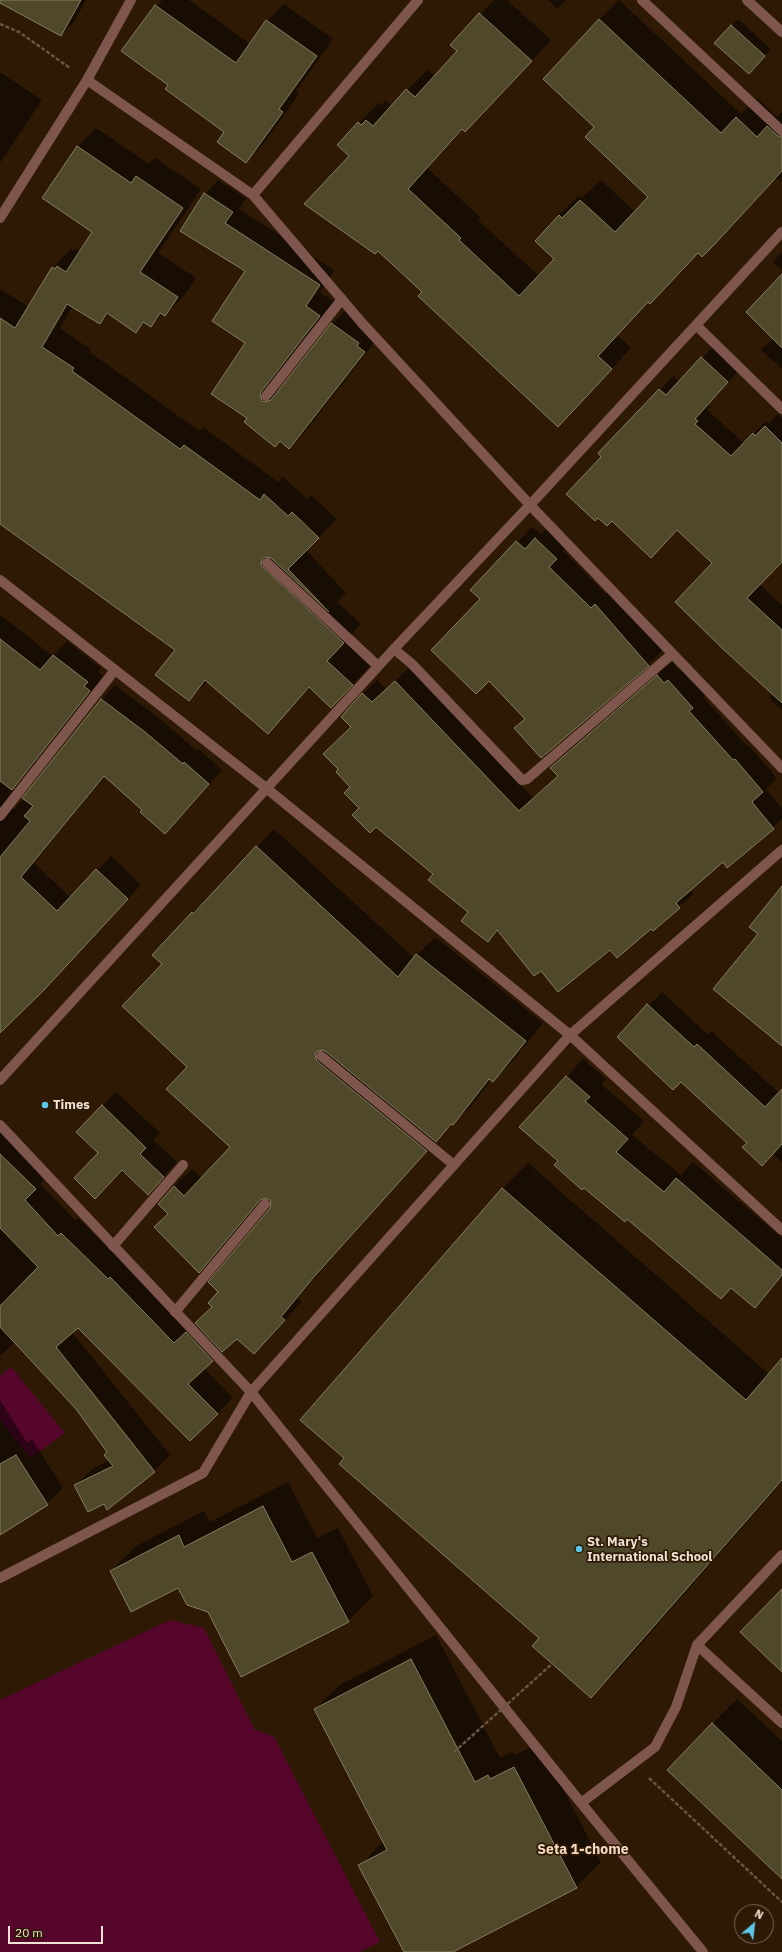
<!DOCTYPE html>
<style>
body{margin:0}
#map{position:relative;width:782px;height:1952px;overflow:hidden;background:#2d1904;font-family:"IBM Plex Sans",sans-serif}
canvas{display:block}
.north{position:absolute;left:734px;top:1904px;width:40px;height:40px;box-sizing:border-box;background:#2d1904;border:1px solid #7b6958;border-radius:50%;rotate:28deg;font-size:11px;font-weight:700;line-height:16px;text-align:center;color:#f0e2d5}
.north::after{content:'';display:block;margin:auto;width:14px;height:18px;background:#5dc7e8;clip-path:polygon(50% 0,100% 100%,50% 72%,0 100%)}
.scale{position:absolute;left:8px;top:1926px;width:95px;height:18px;box-sizing:border-box;border:2px solid #f0e2d5;border-top:0;padding-left:5px;font-size:12px;line-height:14px;white-space:nowrap;color:#f0e2d5;-webkit-text-stroke:3px #2d1904;paint-order:stroke}
</style>
<div id="map">
<canvas width="782" height="1952"></canvas>
<div class="north">N</div>
<div class="scale">20 m</div>
</div>
<script>
const g = document.querySelector('canvas').getContext('2d');
g.lineJoin = 'round';
function fillPath(path, color) { g.fillStyle = color; g.fill(path, 'evenodd'); }
const toPath = rows => new Path2D(rows.map(r => 'M' + r).join(''));
function stroke(path, color, width, dash) { g.strokeStyle = color; g.lineWidth = width; g.lineCap = dash ? 'butt' : 'round'; g.setLineDash(dash || []); g.stroke(path); }
function drawText(font, color, halo, rows, align = 'center') {
  g.font = font + ' "IBM Plex Sans",sans-serif'; g.lineWidth = 3.5; g.setLineDash([]); g.textBaseline = 'middle'; g.strokeStyle = halo; g.fillStyle = color; for (const [text, x, y, turn = 0] of rows) {
    g.save(); g.translate(x, y); g.rotate((+turn || 0) * Math.PI / 180); g.textAlign = isNaN(turn) ? turn : align; if (halo) g.strokeText(text, 0, 0); g.fillText(text, 0, 0); g.restore();
  }
}
fillPath(toPath([
 [11,1367,65,1433,30,1458,0,1420,0,1376],
 [170,1620,204,1628,254,1729,274,1737,380,1942,359,1952,0,1952,0,1700]
]), '#56062b');
fillPath(toPath([
 [0,0,86,0,74,22,61,35,0,2],
 [162,0,189,0,250,44,267,21,284,4,333,39,296,91,299,94,263,144,246,161,226,132,170,85,123,51],
 [494,0,507,0,551,40,485,111,465,131,463,129,427,168,480,217,478,220,539,276,555,259,559,215,579,195,582,198,601,180,635,212,649,197,596,127,599,20,619,0,741,114,757,98,777,117,782,112,782,177,778,180,776,178,722,235,698,252,648,301,617,335,631,348,578,405,423,292,351,156,359,123,379,103,381,105,386,100,392,106,427,70,435,76,459,51,452,45],
 [548,0,566,0,557,9],
 [738,19,771,49,755,66,731,26],
 [0,72,42,100,0,163],
 [96,128,149,164,155,158,201,189,158,253,196,278,183,297,164,315,162,314,151,326,145,322,135,331,109,313,100,323,73,306,60,328,91,350,90,352,199,431,203,427,278,482,283,477,307,499,311,495,337,519,306,550,346,593,337,602,361,624,345,642,370,666,349,688,310,687,268,733,208,681,189,700,176,650,0,495,0,289,29,307,53,268,71,249,73,251,76,249,81,251,94,232,77,147],
 [218,180,246,198,239,209,334,270,320,292,334,302,275,377,273,381,275,387,280,389,332,324,346,310,378,338,303,434,289,448,249,418,246,271,205,194],
 [782,252,782,270,773,262],
 [782,275,782,369,761,350,773,338],
 [715,345,741,368,708,405,710,407,707,410,744,443,766,421,769,423,778,414,782,418,782,560,759,584,782,605,782,710,769,698,773,694,713,563,599,453,673,376,679,382],
 [551,524,571,543,563,551,606,594,611,590,663,650,648,665,542,757,516,728,526,718,482,599,472,590,532,527,541,534],
 [0,615,53,656,67,641,101,668,98,672,103,676,8,797,7,804,10,808,15,809,102,699,115,685,159,718,197,751,199,749,222,770,178,818,143,810,105,776,34,863,71,898,111,856,141,885,57,975,0,1032],
 [672,662,678,670,682,667,706,694,703,697,748,747,749,746,777,778,766,789,782,808,782,819,728,866,723,861,690,890,693,894,653,930,651,927,610,949,541,970,498,930,488,940,470,911,434,873,360,808,352,787,339,769,363,694,377,680,386,689,409,668,533,798,558,775,552,768,565,754],
 [274,829,414,958,435,937,543,1023,511,1063,493,1081,491,1080,471,1106,444,1132,331,1259,298,1298,302,1301,272,1335,254,1353,237,1338,204,1368,233,1398,217,1414,78,1327,72,1332,170,1455,154,1471,107,1508,104,1503,76,1485,92,1469,110,1460,109,1452,77,1409,15,1342,0,1356,0,1123,51,1173,40,1184,75,1220,78,1218,190,1328,213,1307,219,1292,271,1209,272,1202,267,1197,263,1198,217,1254,199,1272,170,1213,174,1186,192,1169,202,1178,231,1147,188,1067,163,964,192,913,211,896],
 [91,1389,146,1459,145,1460,90,1390],
 [662,992,708,1035,711,1031,779,1093,782,1090,782,1162,773,1154,762,1164,748,1142,681,1081,619,1037],
 [583,1059,606,1079,601,1084,644,1121,632,1135,681,1175,693,1162,782,1238,782,1277,755,1306,732,1287,559,1161,521,1127],
 [116,1092,160,1133,153,1140,177,1162,148,1194,78,1132],
 [528,1163,769,1374,782,1361,782,1482,616,1672,591,1696,540,1638,346,1458,301,1420,503,1188],
 [0,1400,27,1443,32,1439,63,1488,47,1504,6,1530,0,1536],
 [288,1482,317,1538,338,1528,373,1596,348,1621,208,1611,179,1587,111,1571,136,1546,204,1511,210,1522],
 [436,1635,500,1758,513,1751,515,1755,539,1743,601,1862,576,1887,451,1952,405,1952,360,1866,384,1841,315,1709,340,1685],
 [737,1699,782,1741,782,1877,712,1724]
]), '#0007');
const building = toPath([
 [0,0,81,0,61,36,0,3,0,0],
 [155,5,236,63,266,20,317,56,279,109,283,112,246,163,217,142,224,132,165,89,168,85,121,51,155,5],
 [479,13,532,61,465,132,462,129,408,189,461,238,459,240,519,296,554,259,535,241,559,215,562,218,580,200,615,232,648,197,585,137,594,127,543,79,599,19,721,133,736,117,757,137,767,126,778,136,782,137,782,171,713,246,702,257,698,253,650,304,648,302,598,356,612,369,558,427,418,296,422,292,378,251,375,254,304,204,349,156,337,145,358,122,361,125,366,120,373,126,406,89,415,97,457,51,450,45,479,13],
 [731,25,765,56,749,74,714,43,731,25],
 [77,146,131,183,136,176,183,208,140,272,178,297,165,316,160,313,151,327,143,322,136,333,107,313,100,324,67,304,42,347,74,368,72,371,180,449,184,445,260,500,264,494,288,516,292,512,319,538,288,569,329,612,271,558,265,557,262,559,261,565,344,643,327,661,353,685,331,708,309,687,268,734,205,680,189,701,155,675,175,650,0,524,0,318,15,328,52,267,55,269,57,266,66,272,92,232,42,198,77,146],
 [204,193,233,212,225,223,320,285,306,306,320,316,261,392,260,395,262,401,265,402,271,400,331,323,359,343,357,346,365,352,289,449,280,441,275,447,244,422,247,418,211,394,245,343,212,321,245,271,180,231,204,193],
 [782,274,782,348,746,312,782,274],
 [701,357,728,382,695,419,698,421,695,424,731,456,753,433,755,436,765,426,782,443,782,562,747,598,782,630,782,703,723,649,675,602,712,563,677,530,651,558,612,521,607,526,598,518,595,521,566,494,601,457,598,453,659,389,666,395,701,357],
 [535,538,557,559,549,567,591,608,595,604,649,666,541,758,514,728,525,719,489,681,476,694,431,650,480,599,470,590,516,541,525,549,535,538],
 [0,639,40,670,53,655,88,682,84,686,90,691,12,790,0,781,0,639],
 [657,675,664,683,668,680,693,708,689,711,733,760,735,759,763,792,752,802,774,829,727,868,723,862,676,903,680,908,653,931,651,929,617,958,610,950,558,992,541,971,534,976,497,930,488,942,461,921,468,912,428,880,433,874,376,827,370,833,352,815,359,808,344,793,350,787,336,772,338,769,323,754,351,727,341,717,362,693,372,702,395,681,519,811,558,776,550,768,657,675],
 [101,699,145,732,183,764,184,762,209,784,165,834,140,812,142,810,104,776,21,877,57,911,96,869,128,899,44,990,0,1033,0,857,30,821,24,816,33,806,22,798,101,699],
 [256,846,398,977,416,954,526,1041,493,1082,489,1079,453,1125,451,1124,436,1142,325,1051,322,1050,316,1052,315,1055,317,1061,427,1151,313,1278,281,1317,285,1320,254,1354,237,1339,222,1352,195,1323,212,1307,208,1303,218,1292,208,1282,270,1208,271,1201,266,1198,260,1200,199,1273,154,1227,168,1214,158,1204,174,1186,184,1196,230,1147,166,1089,187,1067,122,1006,162,964,152,955,192,912,193,914,256,846],
 [782,886,782,1046,713,989,758,934,749,927,782,886],
 [647,1004,694,1047,697,1044,765,1107,782,1089,782,1144,762,1166,742,1147,747,1143,681,1082,673,1090,617,1037,647,1004],
 [566,1076,590,1097,585,1101,628,1139,616,1152,664,1192,676,1178,782,1270,782,1275,755,1308,731,1288,721,1299,627,1219,625,1222,584,1188,582,1190,554,1165,558,1161,519,1127,566,1076],
 [102,1105,146,1148,140,1154,164,1177,148,1195,122,1170,95,1199,74,1178,98,1153,76,1132,102,1105],
 [0,1154,36,1189,25,1200,58,1236,61,1233,108,1279,110,1277,174,1343,186,1332,213,1361,188,1384,218,1414,190,1441,78,1328,56,1347,155,1472,107,1510,104,1504,88,1512,74,1485,113,1466,104,1455,107,1452,76,1409,0,1327,0,1306,38,1267,0,1228,0,1154],
 [502,1188,746,1400,782,1358,782,1480,591,1698,532,1646,539,1638,339,1464,344,1458,300,1420,502,1188],
 [16,1455,48,1505,0,1535,0,1464,16,1455],
 [263,1506,292,1562,312,1552,349,1622,241,1677,208,1612,187,1605,178,1588,131,1612,110,1571,179,1535,184,1547,263,1506],
 [782,1589,782,1672,740,1632,782,1589],
 [411,1659,475,1782,488,1775,490,1779,514,1767,577,1888,453,1952,404,1952,358,1865,387,1850,314,1709,411,1659],
 [712,1723,782,1790,782,1879,667,1770,712,1723]
]);
fillPath(building, '#4f482a');
stroke(building, '#867e5e', 1);
stroke(toPath([
 [0,24,19,32,70,68],
 [649,1778,782,1902]
]), '#695745', 2.5, [4, 2]);
stroke(toPath([
 [642,0,782,131],
 [697,326,782,409],
 [267,563,378,666],
 [394,649,412,664,522,780,527,779,672,654],
 [0,816,115,670],
 [321,1056,454,1165],
 [113,1246,183,1165],
 [175,1312,265,1204],
 [697,1645,782,1723],
 [581,1803,655,1747,676,1707,697,1645,782,1555]
]), '#7f564d', 10);
stroke(toPath([
 [747,0,782,32],
 [87,80,253,195,362,323,530,505,782,768],
 [253,195,418,0],
 [0,218,87,80,131,0],
 [266,396,342,299],
 [0,580,266,788,570,1035,782,1230],
 [0,1080,394,649,530,505,782,232],
 [0,1125,251,1392,581,1803,703,1952],
 [0,1578,203,1473,251,1392,570,1035,782,850]
]), '#7f564d', 10);
stroke(toPath([
 [454,1752,553,1663]
]), '#695745', 2.5, [4, 2]);
for (const [x, y, r, color] of [
 [45,1105,4,"#5dc7e8"],
 [579,1549,4,"#5dc7e8"]
]) { const dot = new Path2D(); dot.arc(x, y, r, 0, 2 * Math.PI); g.fillStyle = color; g.fill(dot); stroke(dot, '#2d1904', 1.5); }
drawText('bold 13px', '#f0e2d5', '#2d1904', [
 ["Times",53,1105],
 ["St. Mary's",587,1542],
 ["International School",587,1557]
], 'left');
drawText('bold 14px', '#f6d9c0', '#2d1904', [
 ["Seta 1-chome",583,1850]
]);
</script>
